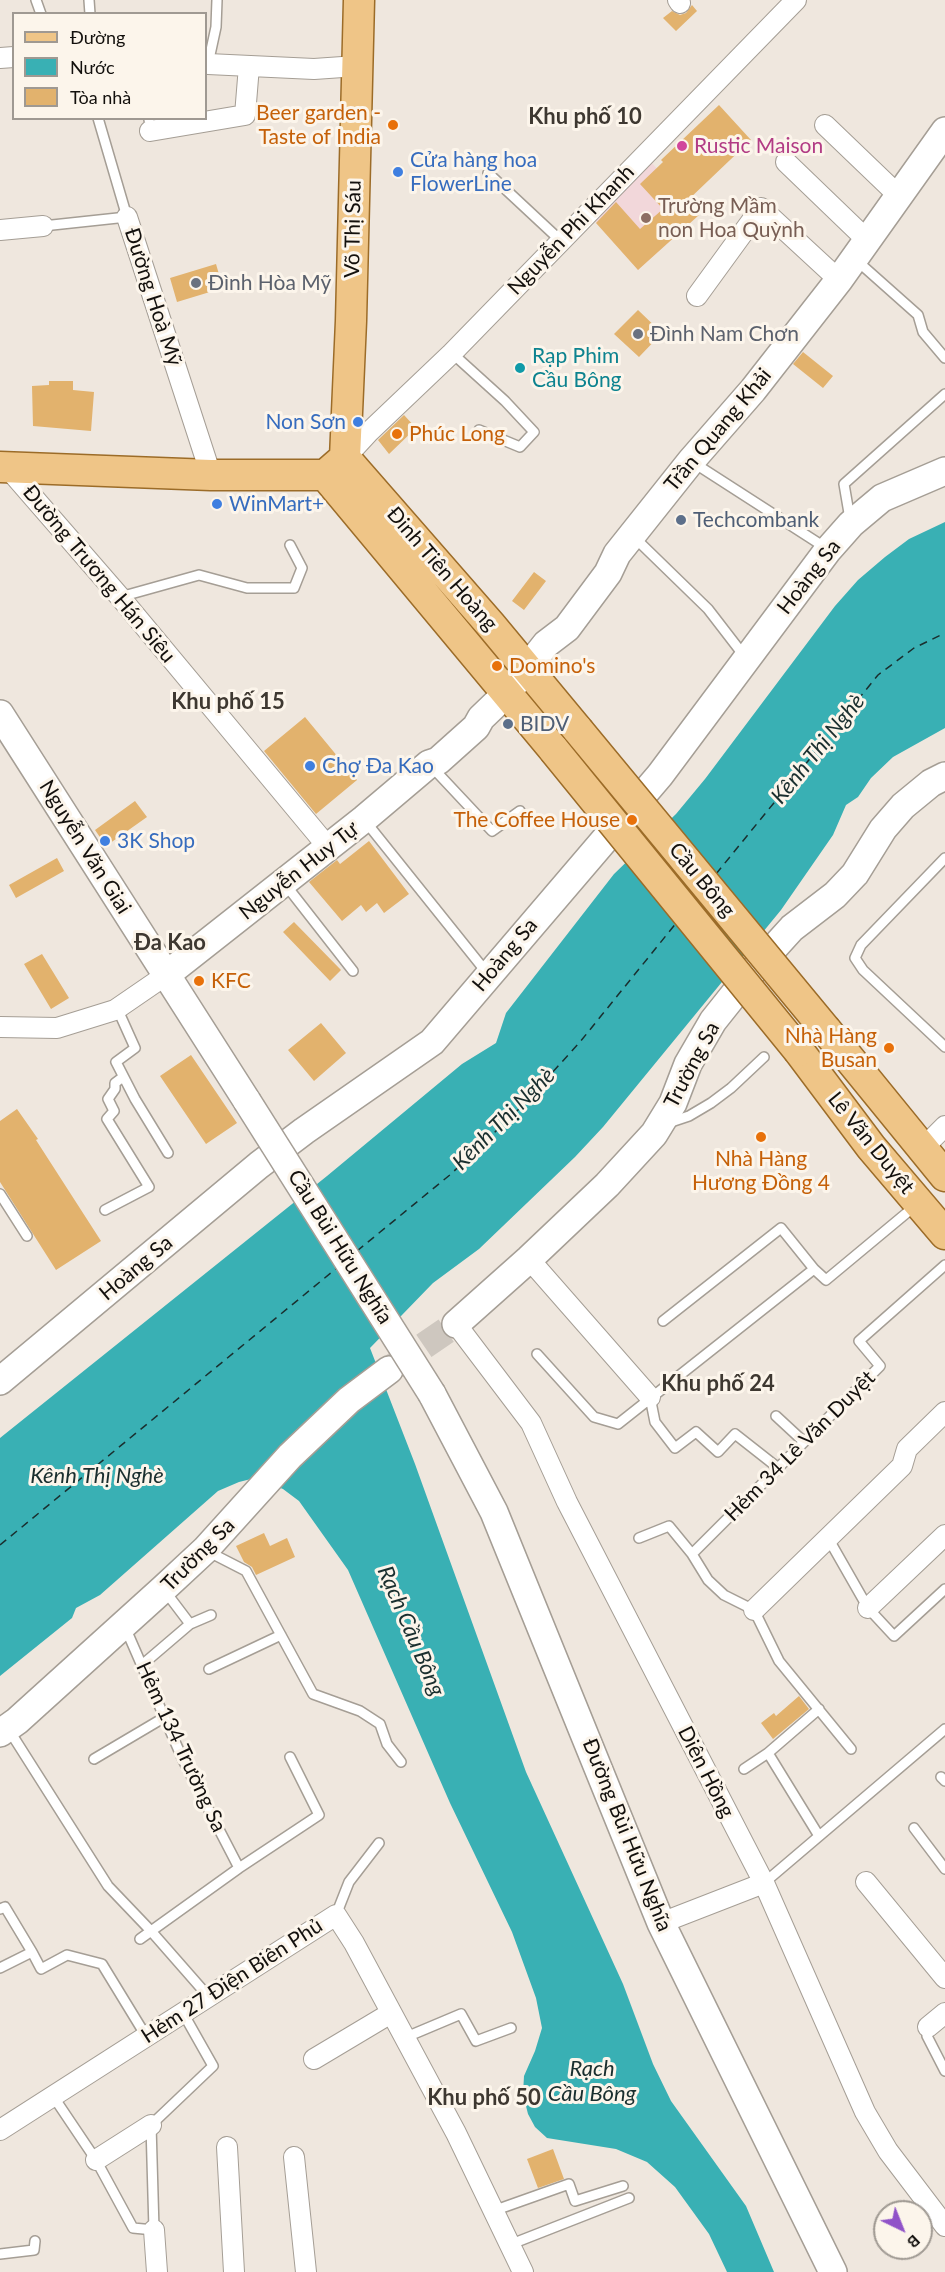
<!DOCTYPE html>
<meta charset="utf-8">
<style>
body{margin:0}
#map{position:relative;width:945px;height:2272px;overflow:hidden;background:#efe7de;font-family:Lato,sans-serif}
canvas{display:block}
.legend{position:absolute;left:12px;top:12px;width:195px;height:108px;box-sizing:border-box;background:#fcf5eb;border:2px solid #9f9992;margin:0;padding:8px 10px;list-style:none;font-size:18px;color:#13100d}
.legend li{display:flex;align-items:center;gap:12px;height:30px}
.legend b{width:30px;border:2px solid #9f9992}
.north{position:absolute;left:873px;top:2200px;width:60px;height:60px;box-sizing:border-box;background:#fcf5eb;border:2px solid #9f9992;border-radius:50%;rotate:137deg;font-size:16px;font-weight:700;line-height:24px;text-align:center;color:#13100d}
.north::after{content:'';display:block;margin:auto;width:21px;height:27px;background:#9052c8;clip-path:polygon(50% 0,100% 100%,50% 72%,0 100%)}
</style>
<div id="map">
<canvas width="945" height="2272"></canvas>
<ul class="legend">
<li><b style="height:8px;background:#efc587"></b>Đường</li>
<li><b style="height:16px;background:#39b0b4"></b>Nước</li>
<li><b style="height:16px;background:#e2b26d"></b>Tòa nhà</li>
</ul>
<div class="north">B</div>
</div>
<script>
const g = document.querySelector('canvas').getContext('2d');
g.lineJoin = 'round';
function fillPath(path, color) { g.fillStyle = color; g.fill(path, 'evenodd'); }
const toPath = rows => new Path2D(rows.map(r => 'M' + r).join(''));
function stroke(path, color, width, dash) { g.strokeStyle = color; g.lineWidth = width; g.lineCap = dash ? 'butt' : 'round'; g.setLineDash(dash || []); g.stroke(path); }
function drawText(font, color, halo, rows, align = 'center') {
  g.font = font + ' Lato,sans-serif'; g.lineWidth = 6; g.setLineDash([]); g.textBaseline = 'middle'; g.strokeStyle = halo; g.fillStyle = color; for (const [text, x, y, turn = 0] of rows) {
    g.save(); g.translate(x, y); g.rotate((+turn || 0) * Math.PI / 180); g.textAlign = isNaN(turn) ? turn : align; if (halo) g.strokeText(text, 0, 0); g.fillText(text, 0, 0); g.restore();
  }
}
fillPath(toPath([
 [651,162,699,215,638,270,594,220,615,201]
]), '#f2d7da');
fillPath(toPath([
 [945,522,945,728,893,757,871,778,858,797,846,805,833,835,781,910,603,1127,575,1157,479,1249,433,1283,370,1348,415,1464,526,1772,623,1984,653,2064,671,2101,746,2206,774,2272,727,2272,709,2234,675,2187,647,2162,616,2149,547,2138,535,2127,528,2114,523,2094,524,2076,535,2051,542,2028,536,1998,512,1932,450,1803,348,1570,299,1501,283,1489,260,1480,251,1479,239,1482,218,1491,100,1595,76,1608,72,1618,0,1676,0,1438,327,1176,462,1064,496,1043,506,1013,614,874,676,814,705,779,835,606,858,580,885,557,909,539]
]), '#39b0b4');
stroke(toPath([
 [716,874,878,675,914,648,945,633],
 [357,1251,451,1174,520,1108,580,1042,677,922],
 [0,1545,338,1267]
]), '#1a2f2f', 1.5, [8, 6]);
fillPath(toPath([
 [692,5,697,11,676,31,663,18,672,11,680,15,686,13],
 [719,105,751,140,687,201,699,215,638,270,596,223,616,202,640,229,663,209,640,184,663,162,661,160],
 [216,264,223,288,177,302,170,278],
 [638,310,662,333,639,357,614,334],
 [803,352,833,376,823,388,793,364],
 [49,381,73,381,73,390,94,392,91,431,33,426,32,386,49,385],
 [404,415,416,428,389,454,378,440],
 [534,572,546,581,524,610,512,601],
 [305,717,357,780,316,814,264,751],
 [135,801,147,817,106,846,95,830],
 [369,841,409,894,384,913,377,903,366,912,361,905,342,921,309,882,337,860,340,864],
 [57,858,64,871,16,898,9,885],
 [294,922,341,970,330,981,283,932],
 [42,954,69,998,51,1009,24,964],
 [321,1023,346,1053,314,1081,288,1050],
 [191,1055,237,1123,206,1144,160,1076],
 [17,1109,38,1139,36,1140,101,1241,56,1270,0,1182,0,1121],
 [264,1533,270,1546,287,1538,295,1557,256,1575,252,1567,244,1562,236,1546],
 [799,1696,809,1709,773,1739,761,1723,774,1713,776,1716],
 [553,2149,564,2179,538,2188,527,2159]
]), '#e2b26d');
stroke(toPath([
 [390,1369,456,1324]
]), '#cec7bf', 27, [27, 14]);
const lane = toPath([
 [36,0,41,14],
 [89,0,90,14],
 [208,64,216,27,217,0],
 [149,118,149,120],
 [488,173,561,241],
 [43,226,127,217,98,118],
 [855,259,918,315,923,332,945,358],
 [452,353,505,401,534,432,520,447,479,430],
 [694,463,826,548],
 [850,519,844,484,945,394],
 [635,538,708,609,745,657],
 [120,597,199,575,247,588,294,588,302,568,290,545],
 [431,766,492,831,520,811],
 [366,822,487,973],
 [945,858,861,945,855,958,863,970,945,1047],
 [285,884,353,971],
 [117,1008,135,1048,116,1062,135,1099,168,1153],
 [668,1123,689,1116,711,1103,731,1088,764,1057],
 [0,1194,27,1236],
 [105,1210,149,1187,107,1119,114,1111,108,1099,115,1089,115,1083,123,1077],
 [663,1321,781,1228,814,1269],
 [537,1354,594,1417,618,1424,814,1269,826,1280,915,1206],
 [650,1397,655,1422,675,1448,696,1432,718,1452,735,1434,777,1467],
 [776,1416,803,1441],
 [639,1538,669,1526,692,1554,708,1580,724,1595,754,1610,779,1661,851,1749],
 [828,1538,868,1608,894,1636,945,1589],
 [207,1551,246,1571,313,1694,360,1711,380,1724,387,1744,401,1762],
 [692,1554,880,1366,859,1341,945,1265],
 [190,1624,211,1615],
 [125,1627,183,1760,239,1868],
 [142,1665,190,1624,165,1591],
 [209,1669,281,1635],
 [819,1709,768,1753,819,1836],
 [9,1730,108,1886,151,1931,208,1996],
 [94,1759,165,1717],
 [744,1769,768,1753],
 [941,1777,945,1781],
 [914,1828,945,1869],
 [764,1883,945,1729],
 [0,1909,5,1907,32,1952],
 [336,1915,349,1882,379,1843],
 [140,1939,239,1868,319,1815,290,1757],
 [0,1968,32,1952,41,1969,67,1955,102,1964,146,2036],
 [928,2027,927,2036,945,2071],
 [404,2038,461,2014,476,2041,511,2028],
 [53,2096,96,2160,133,2228,154,2230,151,2125,213,2066,183,2013],
 [493,2211,569,2184,575,2201,623,2186],
 [509,2245,629,2198],
 [0,2254,34,2250,35,2241]
]);
const street = toPath([
 [678,0,680,3],
 [0,58,14,57],
 [208,64,314,69,357,66],
 [825,125,899,196],
 [150,131,245,115,249,66],
 [786,162,867,240],
 [127,217,211,475],
 [0,230,43,226],
 [697,296,761,208,839,280],
 [345,458,369,432,452,353,796,0],
 [7,467,120,597,328,847],
 [0,1027,57,1028,115,1010,166,975],
 [922,1149,945,1126],
 [529,1259,650,1397],
 [456,1324,531,1423,567,1502,764,1883,865,2112,888,2151,945,2226],
 [868,1608,945,1535],
 [754,1610,902,1466,907,1449,945,1412],
 [866,1882,945,1978],
 [661,1923,764,1883],
 [928,2027,945,2013],
 [314,2059,391,2013],
 [0,2130,336,1915,354,1943,456,2133,523,2272],
 [227,2147,234,2272],
 [294,2157,306,2272],
 [96,2160,151,2125],
 [154,2230,157,2272]
]);
const secondary = toPath([
 [0,714,247,1101],
 [166,975,364,819,429,764,438,761,476,727,481,718,507,693,546,644,567,628,608,573,617,554,691,461,753,390,839,280,945,131],
 [456,1324,529,1259,607,1185,654,1134,673,1103,688,1064,713,1021,752,972,792,928,835,895,855,874,883,829,903,806,931,783,945,776],
 [0,1381,259,1165,304,1131,432,1042,660,775,828,550,851,524,882,498,945,471],
 [432,1394,494,1512,661,1923,833,2272],
 [0,1733,17,1721,163,1589,205,1550,290,1456,349,1400,389,1370]
]);
const primary = toPath([
 [345,458,351,321,359,0],
 [345,458,490,624,578,730],
 [0,467,211,475,325,475,340,462],
 [325,475,554,750],
 [826,1030,945,1176],
 [799,1051,871,1147,945,1234]
]);
stroke(lane, '#a59e95', 12);
stroke(street, '#a59e95', 22);
stroke(secondary, '#a59e95', 30);
stroke(primary, '#9c6c28', 33);
stroke(lane, '#fff', 9);
stroke(street, '#fff', 20);
stroke(secondary, '#fff', 27);
stroke(primary, '#efc587', 30);
const secondaryBridge = toPath([
 [247,1101,432,1394]
]);
const primaryBridge = toPath([
 [578,730,826,1030],
 [554,750,799,1051]
]);
stroke(secondaryBridge, '#a59e95', 30, []);
stroke(primaryBridge, '#9c6c28', 33, []);
stroke(secondaryBridge, '#fff', 27);
stroke(primaryBridge, '#efc587', 30);
for (const [x, y, r, color] of [
 [393,125,6,"#e8710a"],
 [682,146,6,"#d1479c"],
 [398,172,6,"#3f7fe0"],
 [646,218,6,"#8d6e63"],
 [196,283,6,"#6b7280"],
 [638,334,6,"#6b7280"],
 [520,368,6,"#0f9aa8"],
 [358,422,6,"#3f7fe0"],
 [397,434,6,"#e8710a"],
 [217,504,6,"#3f7fe0"],
 [681,520,6,"#5c6f8a"],
 [497,666,6,"#e8710a"],
 [508,724,6,"#5c6f8a"],
 [310,766,6,"#3f7fe0"],
 [632,820,6,"#e8710a"],
 [105,841,6,"#3f7fe0"],
 [199,981,6,"#e8710a"],
 [889,1048,6,"#e8710a"],
 [761,1137,6,"#e8710a"]
]) { const dot = new Path2D(); dot.arc(x, y, r, 0, 2 * Math.PI); g.fillStyle = color; g.fill(dot); stroke(dot, '#fcf5eb', 2); }
drawText('21px', '#c56008', '#fcf5eb', [
 ["Beer garden -",381,113],
 ["Taste of India",381,137],
 ["Phúc Long",409,434,"left"],
 ["Domino's",509,666,"left"],
 ["The Coffee House",620,820],
 ["KFC",211,981,"left"],
 ["Nhà Hàng",877,1036],
 ["Busan",877,1060],
 ["Nhà Hàng",761,1159,"center"],
 ["Hương Đồng 4",761,1183,"center"]
], 'right');
drawText('21px', '#b23c85', '#fcf5eb', [
 ["Rustic Maison",694,146]
], 'left');
drawText('21px', '#366cbe', '#fcf5eb', [
 ["Cửa hàng hoa",410,160],
 ["FlowerLine",410,184],
 ["Non Sơn",346,422,"right"],
 ["WinMart+",229,504],
 ["Chợ Đa Kao",322,766],
 ["3K Shop",117,841]
], 'left');
drawText('21px', '#785e54', '#fcf5eb', [
 ["Trường Mầm",658,206],
 ["non Hoa Quỳnh",658,230]
], 'left');
drawText('21px', '#13100d', '#fcf5eb', [
 ["Võ Thị Sáu",353,229,-89],
 ["Nguyễn Phi Khanh",571,230,-46],
 ["Đường Hoà Mỹ",153,297,72],
 ["Trần Quang Khải",718,430,-50],
 ["Đinh Tiên Hoàng",442,569,49],
 ["Đường Trương Hán Siêu",99,574,50],
 ["Hoàng Sa",809,577,-52],
 ["Nguyễn Văn Giai",85,847,58],
 ["Nguyễn Huy Tự",299,871,-38],
 ["Cầu Bông",702,880,50],
 ["Hoàng Sa",505,955,-50],
 ["Trường Sa",692,1065,-62],
 ["Lê Văn Duyệt",871,1143,51],
 ["Cầu Bùi Hữu Nghĩa",340,1247,58],
 ["Hoàng Sa",136,1268,-40],
 ["Hẻm 34 Lê Văn Duyệt",800,1446,-45],
 ["Trường Sa",198,1555,-45],
 ["Hẻm 134 Trường Sa",181,1747,65],
 ["Diên Hồng",706,1772,63],
 ["Đường Bùi Hữu Nghĩa",627,1835,68],
 ["Hẻm 27 Điện Biên Phủ",232,1981,-33]
]);
drawText('21px', '#5b616d', '#fcf5eb', [
 ["Đình Hòa Mỹ",208,283],
 ["Đình Nam Chơn",650,334]
], 'left');
drawText('21px', '#0d838f', '#fcf5eb', [
 ["Rạp Phim",532,356],
 ["Cầu Bông",532,380]
], 'left');
drawText('21px', '#4e5e75', '#fcf5eb', [
 ["Techcombank",693,520],
 ["BIDV",520,724]
], 'left');
drawText('bold 22px', '#3e3831', '#fcf5eb', [
 ["Khu phố 10",585,117],
 ["Khu phố 15",228,702],
 ["Đa Kao",170,943],
 ["Khu phố 24",718,1384],
 ["Khu phố 50",484,2098]
]);
drawText('italic 22px', '#1a2f2f', '#fcf5eb', [
 ["Kênh Thị Nghè",818,749,-51],
 ["Kênh Thị Nghè",504,1119,-45],
 ["Kênh Thị Nghè",97,1476],
 ["Rạch Cầu Bông",411,1631,67],
 ["Rạch",592,2069],
 ["Cầu Bông",592,2094]
]);
</script>
